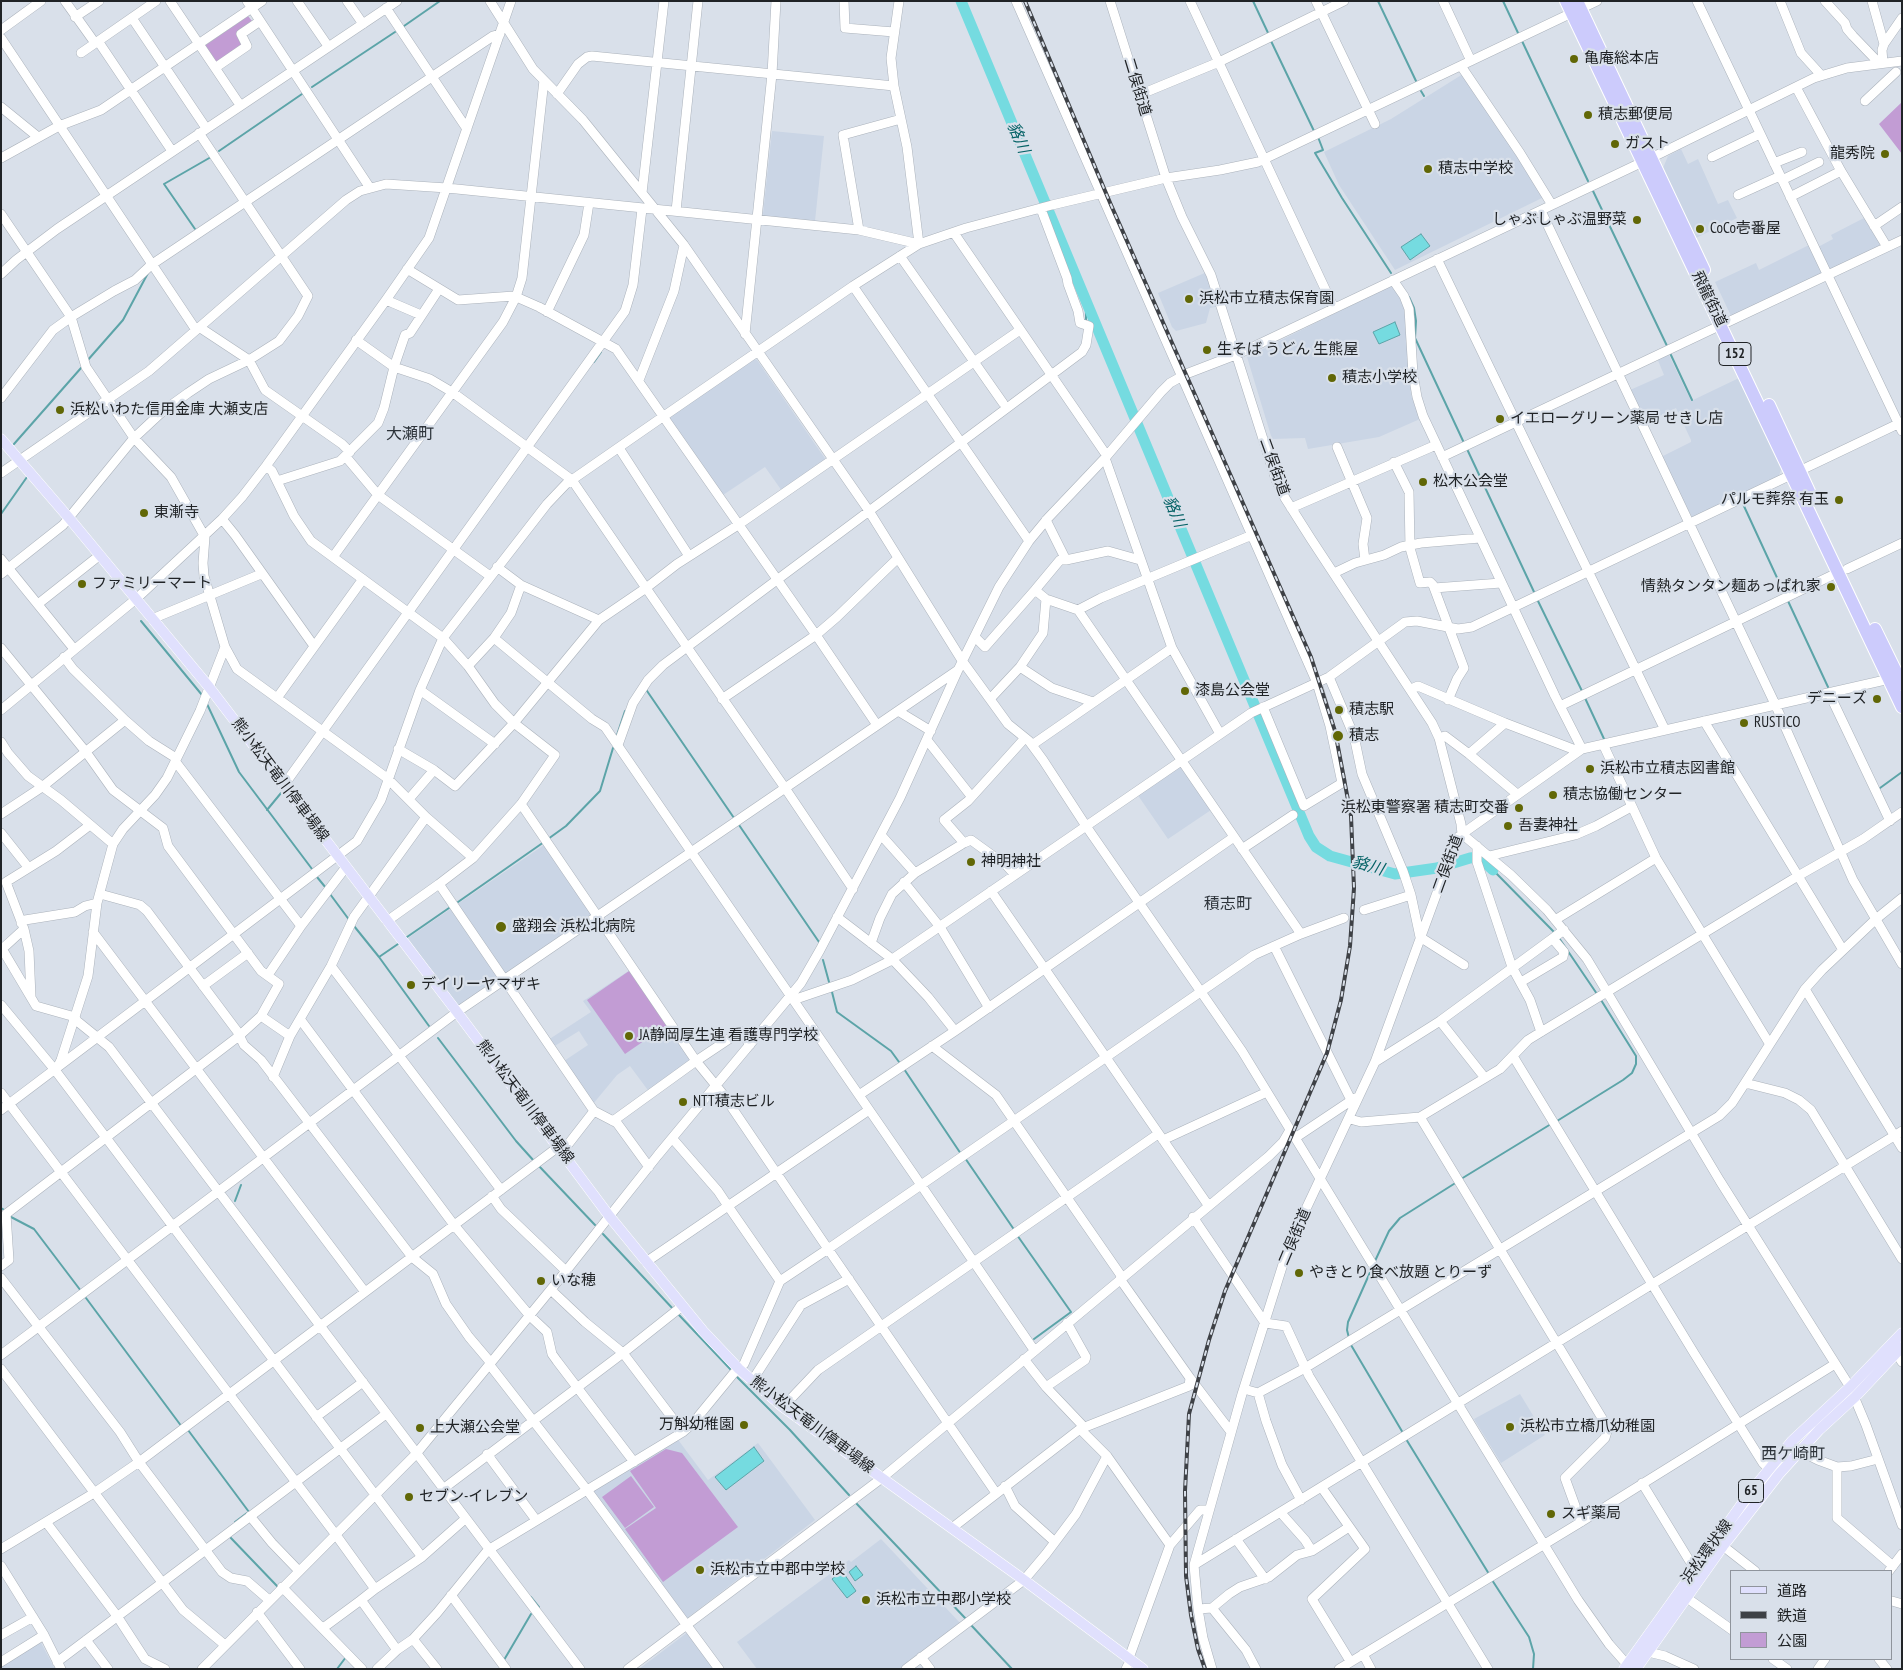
<!DOCTYPE html>
<meta charset="utf-8">
<style>
body{margin:0}
#map{position:relative;width:1903px;height:1670px;overflow:hidden;background:#d9e0ea;font-family:"PT Sans Narrow","Noto Sans JP",sans-serif}
canvas{display:block}
.frame{position:absolute;inset:0;border:2px solid #202326;pointer-events:none}
.legend{position:absolute;left:1730px;top:1570px;width:162px;height:90px;box-sizing:border-box;background:#d9e0ea;border:1px solid #8f949c;margin:0;padding:6px 9px;list-style:none;font-size:15px;color:#202326}
.legend li{display:flex;align-items:center;gap:10px;height:25px}
.legend b{width:25px;border:1px solid #8f949c}
</style>
<div id="map">
<canvas width="1903" height="1670"></canvas>
<div class="frame"></div>
<ul class="legend">
<li><b style="height:6px;background:#e0e0fd"></b>道路</li>
<li><b style="height:6px;background:#3e4146"></b>鉄道</li>
<li><b style="height:14px;background:#c29cd4"></b>公園</li>
</ul>
</div>
<script>
const g = document.querySelector('canvas').getContext('2d');
g.lineJoin = 'round';
function fillPath(path, color) { g.fillStyle = color; g.fill(path, 'evenodd'); }
const toPath = rows => new Path2D(rows.map(r => 'M' + r).join(''));
function stroke(path, color, width, dash) { g.strokeStyle = color; g.lineWidth = width; g.lineCap = dash ? 'butt' : 'round'; g.setLineDash(dash || []); g.stroke(path); }
function drawText(font, color, halo, rows, align = 'center') {
  g.font = font + ' "PT Sans Narrow","Noto Sans JP",sans-serif'; g.lineWidth = 4.5; g.setLineDash([]); g.textBaseline = 'middle'; g.strokeStyle = halo; g.fillStyle = color; for (const [text, x, y, turn = 0] of rows) {
    g.save(); g.translate(x, y); g.rotate((+turn || 0) * Math.PI / 180); g.textAlign = isNaN(turn) ? turn : align; if (halo) g.strokeText(text, 0, 0); g.fillText(text, 0, 0); g.restore();
  }
}
fillPath(toPath([
 [1463,74,1544,197,1395,270,1339,185,1324,152,1391,119],
 [772,131,824,136,815,221,764,216,763,214],
 [1681,149,1688,164,1698,159,1718,204,1728,200,1737,218,1696,238,1663,168,1668,156],
 [1864,218,1882,246,1830,272,1818,247,1833,239,1831,235],
 [1811,244,1825,274,1732,318,1715,282,1756,263,1759,270],
 [1207,272,1219,306,1210,308,1206,323,1176,331,1172,327,1158,293],
 [1392,285,1402,299,1407,313,1411,395,1420,419,1379,437,1308,449,1305,438,1272,439,1247,357],
 [1668,353,1691,401,1739,378,1782,466,1779,476,1692,517,1661,457,1691,442,1691,440,1676,408,1646,423,1630,390,1664,375,1657,358],
 [753,359,757,360,826,460,782,491,765,467,723,495,669,419,670,417],
 [1179,765,1211,810,1168,839,1137,794],
 [544,845,593,916,458,1008,408,938],
 [630,970,693,1061,650,1093,630,1066,617,1075,593,1104,564,1061,588,1045,579,1031,553,1047,548,1040,591,1012,583,1001],
 [1520,1394,1545,1435,1501,1463,1474,1419],
 [676,1440,679,1441,708,1480,758,1443,815,1520,686,1619,592,1491],
 [881,1539,961,1624,901,1669,757,1669,737,1642,849,1560,851,1562],
 [688,1632,716,1669,639,1669],
 [40,1641,55,1669,1,1669,1,1665]
]), '#cad5e5');
fillPath(toPath([
 [248,16,252,21,237,32,243,45,216,63,204,46],
 [1902,102,1902,154,1879,124],
 [629,971,667,1025,625,1054,587,1000],
 [666,1449,682,1453,738,1527,663,1582,625,1529,656,1508,630,1471],
 [631,1476,654,1507,625,1528,602,1497]
]), '#c29cd4');
const water = toPath([
 [1421,234,1430,246,1410,260,1401,247,1421,234],
 [1395,322,1400,335,1379,344,1373,332,1395,322],
 [754,1447,764,1461,726,1490,715,1477,754,1447],
 [856,1566,863,1575,855,1581,849,1572,856,1566],
 [842,1571,856,1591,847,1598,832,1579,842,1571]
]);
fillPath(water, '#75dbe0');
stroke(water, '#5ca4a8', 1);
stroke(toPath([
 [1253,1,1269,35],
 [1378,1,1416,81],
 [1503,1,1519,35],
 [404,26,440,1],
 [1271,41,1314,131],
 [1522,41,1588,181],
 [312,87,395,32],
 [1421,91,1424,96],
 [1318,137,1323,150,1315,153,1342,198,1391,273],
 [219,151,302,94],
 [1593,191,1668,348],
 [195,229,164,184,211,157],
 [1409,297,1414,308,1416,321,1415,338,1464,443],
 [1086,323,1086,304],
 [1670,353,1692,400],
 [87,361,123,320,148,273],
 [594,362,601,352],
 [14,444,81,368],
 [1467,449,1535,594],
 [1743,504,1785,595],
 [1,514,27,477],
 [1537,599,1582,691],
 [1788,601,1828,687],
 [141,621,202,695],
 [645,688,734,818],
 [1585,698,1605,741],
 [207,704,239,772,312,869],
 [617,735,625,711],
 [1880,788,1902,772],
 [267,810,281,793],
 [739,825,819,942],
 [548,839,566,826,600,791,613,748],
 [1493,870,1554,932],
 [317,877,326,888],
 [330,894,350,921],
 [458,902,544,842],
 [354,926,379,957,429,1026],
 [407,937,449,908],
 [1559,938,1597,994],
 [379,957,398,944],
 [823,960,829,982],
 [832,992,837,1012,891,1051,899,1062],
 [438,1038,516,1141,534,1161],
 [904,1069,961,1154],
 [1557,1121,1623,1080,1632,1073,1636,1064,1636,1056,1601,1000],
 [965,1158,1015,1231],
 [538,1165,595,1225],
 [1461,1179,1551,1124],
 [235,1201,241,1185],
 [1,1208,6,1211],
 [11,1217,34,1229,81,1291],
 [603,1234,674,1310],
 [1017,1235,1071,1312,1034,1339],
 [1375,1261,1389,1231,1400,1218,1457,1182],
 [86,1298,182,1427],
 [679,1315,732,1371],
 [1349,1338,1347,1330,1348,1322,1372,1268],
 [1351,1345,1403,1433],
 [735,1375,790,1430,849,1495],
 [188,1430,249,1512],
 [1406,1439,1489,1574],
 [855,1502,966,1619],
 [235,1522,247,1513],
 [229,1536,277,1586],
 [1492,1580,1529,1637,1534,1654,1533,1669],
 [531,1597,539,1607],
 [971,1625,1012,1669],
 [504,1660,531,1614],
 [337,1669,346,1657]
]), '#5ca4a8', 2);
stroke(toPath([
 [961,1,1309,836,1316,847,1330,856,1395,874,1437,868,1470,858,1479,857,1493,870]
]), '#75dbe0', 11);
const minor = toPath([
 [65,1,95,43],
 [170,1,240,105],
 [247,1,370,188],
 [297,1,328,46],
 [347,1,363,24],
 [490,1,533,69,583,120,684,245,869,511,963,662,1008,724,1029,741,1043,760,1086,826,1242,1051,1578,1600,1609,1644,1631,1669],
 [844,1,845,28,894,32],
 [1016,1,1317,683,1330,726,1342,783,1304,806,1263,707],
 [1110,1,1166,178,1182,217,1211,275,1276,480,1285,498,1311,539,1432,723,1439,738,1461,824,1462,834,1457,838,1375,1062,1289,1245,1242,1394,1194,1565,1198,1609,1203,1638,1212,1669],
 [1190,1,1334,308],
 [1316,1,1375,124],
 [1443,1,1471,61],
 [1697,1,1902,431],
 [1780,1,1801,53,1821,75],
 [1825,1,1845,23,1847,29,1853,36,1879,63],
 [1872,1,1884,44],
 [386,8,467,129],
 [75,17,99,1],
 [132,18,206,128],
 [1,30,41,1],
 [1,38,196,330],
 [98,41,172,151],
 [81,53,156,1],
 [1883,63,1882,50,1884,44,1902,18],
 [1461,66,1520,153,1552,205],
 [215,68,247,46,241,34,260,21],
 [1796,87,1841,171,1887,247],
 [557,94,578,64,587,57,592,56,894,86],
 [1139,95,1219,62,1344,1],
 [1865,101,1896,72],
 [1,107,38,137],
 [1712,157,1760,134],
 [1,158,59,126,101,110,262,1],
 [1774,163,1802,152],
 [1782,180,1819,162],
 [642,193,664,1],
 [1738,195,1780,176],
 [1790,197,1841,171],
 [676,211,698,1],
 [1541,211,1775,704,1853,880,1902,964],
 [1,214,71,317,86,367,134,438,163,411,188,393,209,379,249,360,279,341,298,316,308,296,199,133],
 [1874,226,1902,207],
 [859,230,843,135,901,119],
 [954,233,1107,456],
 [900,256,1003,403],
 [1437,259,1665,730],
 [407,269,458,300,514,296,539,307,616,349,816,635,837,617,898,558],
 [1,274,16,260,57,229,397,1],
 [1393,280,1404,296,1409,309,1413,374,1417,397,1423,416,1555,696,1582,749],
 [853,286,1029,541],
 [386,300,421,315],
 [547,312,584,235,589,203],
 [1728,322,1902,240],
 [199,327,249,360,265,390,342,444,350,452],
 [745,334,772,74,776,1],
 [356,340,394,367,430,379,452,392,572,480,646,588,677,564,738,525,1020,330],
 [639,380,674,291,684,245],
 [1,398,53,330,71,317,114,291,135,280,151,265,493,36,500,34],
 [1337,447,1367,518,1363,544,1365,560],
 [619,448,689,556],
 [346,457,378,495,490,576],
 [1442,457,1721,325],
 [1105,458,1172,648,1220,734],
 [1394,462,1409,492,1410,548,1420,583,1430,582,1433,585,1464,668,1457,679,1448,700],
 [266,466,272,471,294,516,311,541,443,638,468,666,495,704,514,723,455,786,434,770,398,749],
 [1,473,149,371,346,200,360,191,386,184,447,188,859,230,919,244,907,147,894,86,891,58,899,1],
 [277,481,340,461,378,423,384,408,394,367,405,335,410,333,439,289],
 [1291,508,1436,445],
 [222,519,235,535,314,646],
 [333,557,503,322,516,297,522,278,544,80],
 [1,559,74,649],
 [1066,560,1108,551,1140,560],
 [497,567,521,585,599,620],
 [1847,569,1902,543],
 [1334,573,1355,563,1384,555,1401,547,1421,543,1480,538],
 [1,574,63,525,134,438,171,477,205,537,203,563,204,576,225,647,237,669,387,778,426,817],
 [1434,588,1501,583],
 [38,604,100,555],
 [1078,610,1101,598,1252,535],
 [152,619,261,574],
 [975,637,985,647,1035,590],
 [494,638,592,719,605,727,921,1185,1254,955,1301,934,1078,610,1046,599,1035,590,1060,560,1066,560,1046,520],
 [1,648,86,752,113,790,163,828,168,846,261,971,279,984,261,1016,239,1036,6,1214,9,1260,1,1266],
 [64,657,73,669,125,720],
 [468,666,494,638,511,613,521,585],
 [1020,667,1052,688,1093,702],
 [1329,677,1354,736,1362,774,1403,871,1411,895,1420,937,1464,965],
 [1894,678,1582,749,1462,834,1511,875,1547,910,1587,959,1607,992,1720,1181,1850,1387,1866,1425,1902,1525],
 [1411,689,1418,686,1505,723,1578,751],
 [420,690,495,744],
 [1829,693,1890,821],
 [277,698,363,579],
 [722,699,816,635,877,725],
 [990,699,1020,667,1043,633,1046,599],
 [1560,706,1839,572],
 [1,710,136,599,222,519,242,497,266,466,386,300,429,238,511,1],
 [898,711,931,731],
 [1704,721,1843,950],
 [1439,738,1445,736,1469,754,1505,723],
 [927,740,971,796],
 [1,742,8,753,28,776,61,800,113,844],
 [1603,744,1656,858,1769,1043],
 [618,745,633,703,648,680,663,665,1082,352,1086,345,1089,326,1080,323,1078,311,1068,284,1067,278,1041,209],
 [1032,745,1172,648],
 [1469,754,1517,794],
 [175,761,301,926],
 [284,785,625,311,633,285,642,209],
 [409,799,434,770],
 [521,804,696,1061,613,1121],
 [1,814,42,787,125,720,149,741,176,758],
 [1,833,28,867],
 [881,835,915,873],
 [964,843,944,820,968,801,1025,738],
 [1477,846,1477,862,1512,967,1530,1000,1541,1032],
 [1242,849,1293,815],
 [1489,856,1575,835,1596,826,1631,807],
 [904,882,940,927,989,1008],
 [439,884,473,858,521,804,555,755,514,723,599,620,646,588,785,788,853,889],
 [991,891,1208,1205],
 [100,894,140,905,147,911,237,1031,244,1045,261,1060,412,1257,433,1274,446,1304,469,1337,491,1363],
 [1364,910,1411,895],
 [837,917,892,959,928,997,955,1031],
 [1555,920,1656,858],
 [387,921,439,884,594,1111,617,1123,649,1167],
 [21,923,25,920,75,912,85,906,97,903],
 [93,932,365,1292],
 [1301,934,1344,918],
 [871,943,880,918,892,894,915,873,964,843,971,840,1007,866,1015,875],
 [1274,946,1351,1100],
 [1,947,36,1006,75,1017,77,1021,109,1047,580,1669],
 [1,950,24,929],
 [331,966,501,1190],
 [268,975,301,926,346,867],
 [1521,982,1563,957,1564,952,1553,939],
 [203,986,248,953],
 [1805,989,1902,1148],
 [31,997,29,951,24,929,6,882,56,851,90,825],
 [791,997,799,998,852,980,888,962,1251,713,1329,677,1405,622,1417,621,1458,629,1472,627,1902,422],
 [1,1005,55,1070,422,1557],
 [261,1016,290,1036,331,966,354,917,426,817,473,858],
 [300,1019,454,1225,530,1316,547,1332,552,1354,557,1361,634,1462],
 [1440,1021,1485,1078],
 [750,1045,741,1031,696,1061,722,1093,828,1249,921,1185,1034,1350],
 [932,1046,996,1095,1122,1277],
 [1513,1056,1694,1353,1763,1463,1769,1469],
 [1375,1062,1440,1021,1564,930],
 [57,1068,61,1060,88,976,97,903,113,844,123,829,155,795,167,778,200,711,225,647],
 [273,1077,290,1036],
 [1745,1083,1785,1093,1799,1100,1811,1110,1902,1259],
 [1,1093,336,1535,375,1589,361,1600,397,1650,413,1639,437,1669],
 [859,1095,955,1031,1234,837],
 [1,1110,357,841,381,800,420,690,443,638,547,504,566,484,664,416,853,286,919,244,966,228,1052,205,1166,178,1220,170,1258,162,1597,1],
 [1420,1117,1608,1428,1605,1438,1565,1478,1581,1522],
 [1350,1119,1361,1122,1420,1117,1500,1069,1528,1040,1541,1032,1798,876,1863,839,1902,812],
 [672,1138,718,1191,728,1206,869,1110],
 [1295,1138,1355,1098],
 [1163,1140,1267,1092],
 [560,1150,566,1147,594,1111],
 [492,1196,501,1209,566,1271],
 [1193,1217,1265,1323,1286,1326,1309,1376,1488,1669],
 [646,1262,728,1206,780,1281],
 [1,1278,120,1432,139,1462,222,1572,231,1578,247,1581,269,1600],
 [1120,1279,1190,1378,1189,1386,1080,1429,1107,1456,1170,1545,1129,1658],
 [551,1290,585,1322,623,1353,681,1307],
 [1896,1353,1902,1362],
 [1,1355,457,1012,958,670],
 [1024,1359,1046,1387,1084,1427],
 [1,1369,183,1610,225,1645],
 [1190,1378,1231,1432],
 [752,1381,801,1305,849,1279],
 [1046,1387,1085,1360,1086,1357,1067,1323],
 [1244,1389,1258,1393,1305,1368,1719,1116,1732,1103,1745,1083,1805,989,1822,970,1876,919,1902,898],
 [1258,1393,1266,1421,1282,1465,1301,1500],
 [783,1407,818,1370,1158,1134],
 [316,1417,363,1382],
 [1800,1451,1818,1460,1837,1467,1851,1466,1878,1459],
 [487,1454,536,1520],
 [1837,1467,1837,1518,1893,1566],
 [1642,1483,1689,1560,1696,1566],
 [1005,1486,1015,1506,1055,1542],
 [1322,1488,1365,1549,1312,1599,1350,1661],
 [443,1489,623,1353,683,1432],
 [1281,1513,1305,1540,1312,1551],
 [250,1516,272,1543,299,1571],
 [46,1522,117,1616,145,1659,165,1669],
 [952,1528,1080,1429],
 [1236,1539,1265,1579],
 [1170,1545,1200,1510,1208,1510],
 [1723,1546,1755,1571],
 [1,1549,94,1493,139,1462,558,1147],
 [1194,1565,1902,1131],
 [1,1566,44,1635,61,1669],
 [1889,1571,1902,1554],
 [282,1587,362,1669],
 [375,1589,422,1557,465,1519],
 [451,1595,506,1669],
 [1687,1598,1732,1630],
 [1892,1601,1902,1604],
 [1212,1608,1246,1650,1256,1669],
 [1198,1609,1212,1608,1229,1594,1240,1587,1269,1577,1297,1555,1312,1551,1349,1527],
 [257,1612,300,1669],
 [323,1628,361,1600],
 [1,1635,33,1617],
 [413,1639,437,1613,488,1550,587,1490,489,1364],
 [86,1640,108,1669],
 [1648,1652,1665,1656,1694,1669],
 [1363,1654,1371,1669],
 [921,1657,930,1669],
 [1773,1659,1787,1669],
 [1879,1659,1887,1669],
 [1,1662,44,1635],
 [57,1662,386,1414],
 [202,1669,416,1454,566,1271,658,1155,801,983,820,950,900,798,958,670,999,587,1029,541,1048,518,1105,458,1161,392,1170,383,1186,374,1238,354,1651,158,1814,78,1847,68,1902,61],
 [377,1669,397,1650],
 [628,1669,882,1478,1269,1156,1283,1142,1290,1130],
 [719,1669,587,1490,683,1432,692,1424,733,1374,744,1364,780,1281,828,1249,996,1493],
 [906,1669,1024,1580,1046,1554,1076,1514,1107,1456],
 [1126,1669,1131,1659],
 [1339,1669,1581,1522,1835,1364],
 [1818,1669,1825,1659]
]);
const major = toPath([
 [1,439,69,518,209,687,457,1012,610,1217,703,1331,739,1369,783,1407,1024,1580,1143,1669],
 [1624,1669,1749,1494,1792,1441,1850,1387,1902,1333],
 [1636,1669,1723,1546,1779,1474,1819,1430,1855,1397,1902,1347]
]);
const highway = toPath([
 [1566,1,1902,707],
 [1577,1,1704,270],
 [1769,405,1812,498],
 [1875,629,1902,684]
]);
stroke(minor, '#abb2bb', 10);
stroke(major, '#fff', 11);
stroke(highway, '#fff', 14);
stroke(minor, '#fff', 9);
stroke(major, '#e0e0fd', 10);
stroke(highway, '#cccbfc', 12);
const rail = toPath([
 [1025,1,1111,205,1311,657,1335,731,1351,816,1354,888,1350,946,1341,1000,1327,1053,1225,1291,1209,1340,1189,1414,1185,1491,1186,1576,1191,1615,1198,1649,1205,1669]
]);
stroke(rail, '#3e4146', 4);
stroke(rail, '#d9e0ea', 2, [5.5]);
for (const [x, y, r, color] of [
 [1574,59,5,"#616706"],
 [1588,115,5,"#616706"],
 [1615,144,5,"#616706"],
 [1885,154,5,"#616706"],
 [1428,169,5,"#616706"],
 [1637,220,5,"#616706"],
 [1700,229,5,"#616706"],
 [1189,299,5,"#616706"],
 [1207,350,5,"#616706"],
 [1332,378,5,"#616706"],
 [60,410,5,"#616706"],
 [1500,419,5,"#616706"],
 [1423,482,5,"#616706"],
 [1839,500,5,"#616706"],
 [144,513,5,"#616706"],
 [82,584,5,"#616706"],
 [1831,587,5,"#616706"],
 [1185,691,5,"#616706"],
 [1877,699,5,"#616706"],
 [1339,710,5,"#616706"],
 [1744,723,5,"#616706"],
 [1338,736,6,"#616706"],
 [1590,769,5,"#616706"],
 [1553,795,5,"#616706"],
 [1519,808,5,"#616706"],
 [1508,826,5,"#616706"],
 [971,862,5,"#616706"],
 [501,927,6,"#616706"],
 [411,985,5,"#616706"],
 [629,1036,5,"#616706"],
 [683,1102,5,"#616706"],
 [1299,1273,5,"#616706"],
 [541,1281,5,"#616706"],
 [744,1425,5,"#616706"],
 [1510,1427,5,"#616706"],
 [420,1428,5,"#616706"],
 [409,1497,5,"#616706"],
 [1551,1514,5,"#616706"],
 [700,1570,5,"#616706"],
 [866,1600,5,"#616706"]
]) { const dot = new Path2D(); dot.arc(x, y, r, 0, 2 * Math.PI); g.fillStyle = color; g.fill(dot); stroke(dot, '#d9e0ea', 2); }
for (const [x, y, w] of [
 [1735,354,32],
 [1751,1491,25]
]) { const box = new Path2D(); box.roundRect(x - w / 2, y - 11.5, w, 23, 4); g.fillStyle = '#d9e0ea'; g.fill(box); stroke(box, '#202326', 1); }
drawText('bold 14px', '#202326', null, [
 ["152",1735,354],
 ["65",1751,1491]
]);
drawText('15px', '#202326', '#d9e0ea', [
 ["亀庵総本店",1584,59],
 ["積志郵便局",1598,115],
 ["ガスト",1625,144],
 ["龍秀院",1875,154,"right"],
 ["積志中学校",1438,169],
 ["しゃぶしゃぶ温野菜",1627,220,"right"],
 ["CoCo壱番屋",1710,229],
 ["浜松市立積志保育園",1199,299],
 ["生そば うどん 生熊屋",1217,350],
 ["積志小学校",1342,378],
 ["浜松いわた信用金庫 大瀬支店",70,410],
 ["イエローグリーン薬局 せきし店",1510,419],
 ["松木公会堂",1433,482],
 ["パルモ葬祭 有玉",1829,500,"right"],
 ["東漸寺",154,513],
 ["ファミリーマート",92,584],
 ["情熱タンタン麺あっぱれ家",1821,587,"right"],
 ["漆島公会堂",1195,691],
 ["デニーズ",1867,699,"right"],
 ["積志駅",1349,710],
 ["RUSTICO",1754,723],
 ["積志",1349,736],
 ["浜松市立積志図書館",1600,769],
 ["積志協働センター",1563,795],
 ["浜松東警察署 積志町交番",1509,808,"right"],
 ["吾妻神社",1518,826],
 ["神明神社",981,862],
 ["盛翔会 浜松北病院",512,927],
 ["デイリーヤマザキ",421,985],
 ["JA静岡厚生連 看護専門学校",639,1036],
 ["NTT積志ビル",693,1102],
 ["やきとり食べ放題 とりーず",1309,1273],
 ["いな穂",551,1281],
 ["万斛幼稚園",734,1425,"right"],
 ["浜松市立橋爪幼稚園",1520,1427],
 ["上大瀬公会堂",430,1428],
 ["セブン-イレブン",419,1497],
 ["スギ薬局",1561,1514],
 ["浜松市立中郡中学校",710,1570],
 ["浜松市立中郡小学校",876,1600]
], 'left');
drawText('15px', '#202326', '#d9e0ea', [
 ["二俣街道",1137,87,73],
 ["飛龍街道",1709,299,64],
 ["二俣街道",1274,467,70],
 ["熊小松天竜川停車場線",280,780,53],
 ["二俣街道",1448,864,-70],
 ["熊小松天竜川停車場線",525,1102,53],
 ["二俣街道",1295,1237,-67],
 ["熊小松天竜川停車場線",812,1425,37],
 ["浜松環状線",1707,1552,-54]
]);
drawText('italic 16px', '#056266', '#d9e0ea', [
 ["貉川",1018,138,67],
 ["貉川",1174,512,67],
 ["貉川",1368,866,16]
]);
drawText('16px', '#2d333a', '#d9e0ea', [
 ["大瀬町",410,434],
 ["積志町",1228,904],
 ["西ケ崎町",1793,1454]
]);
</script>
